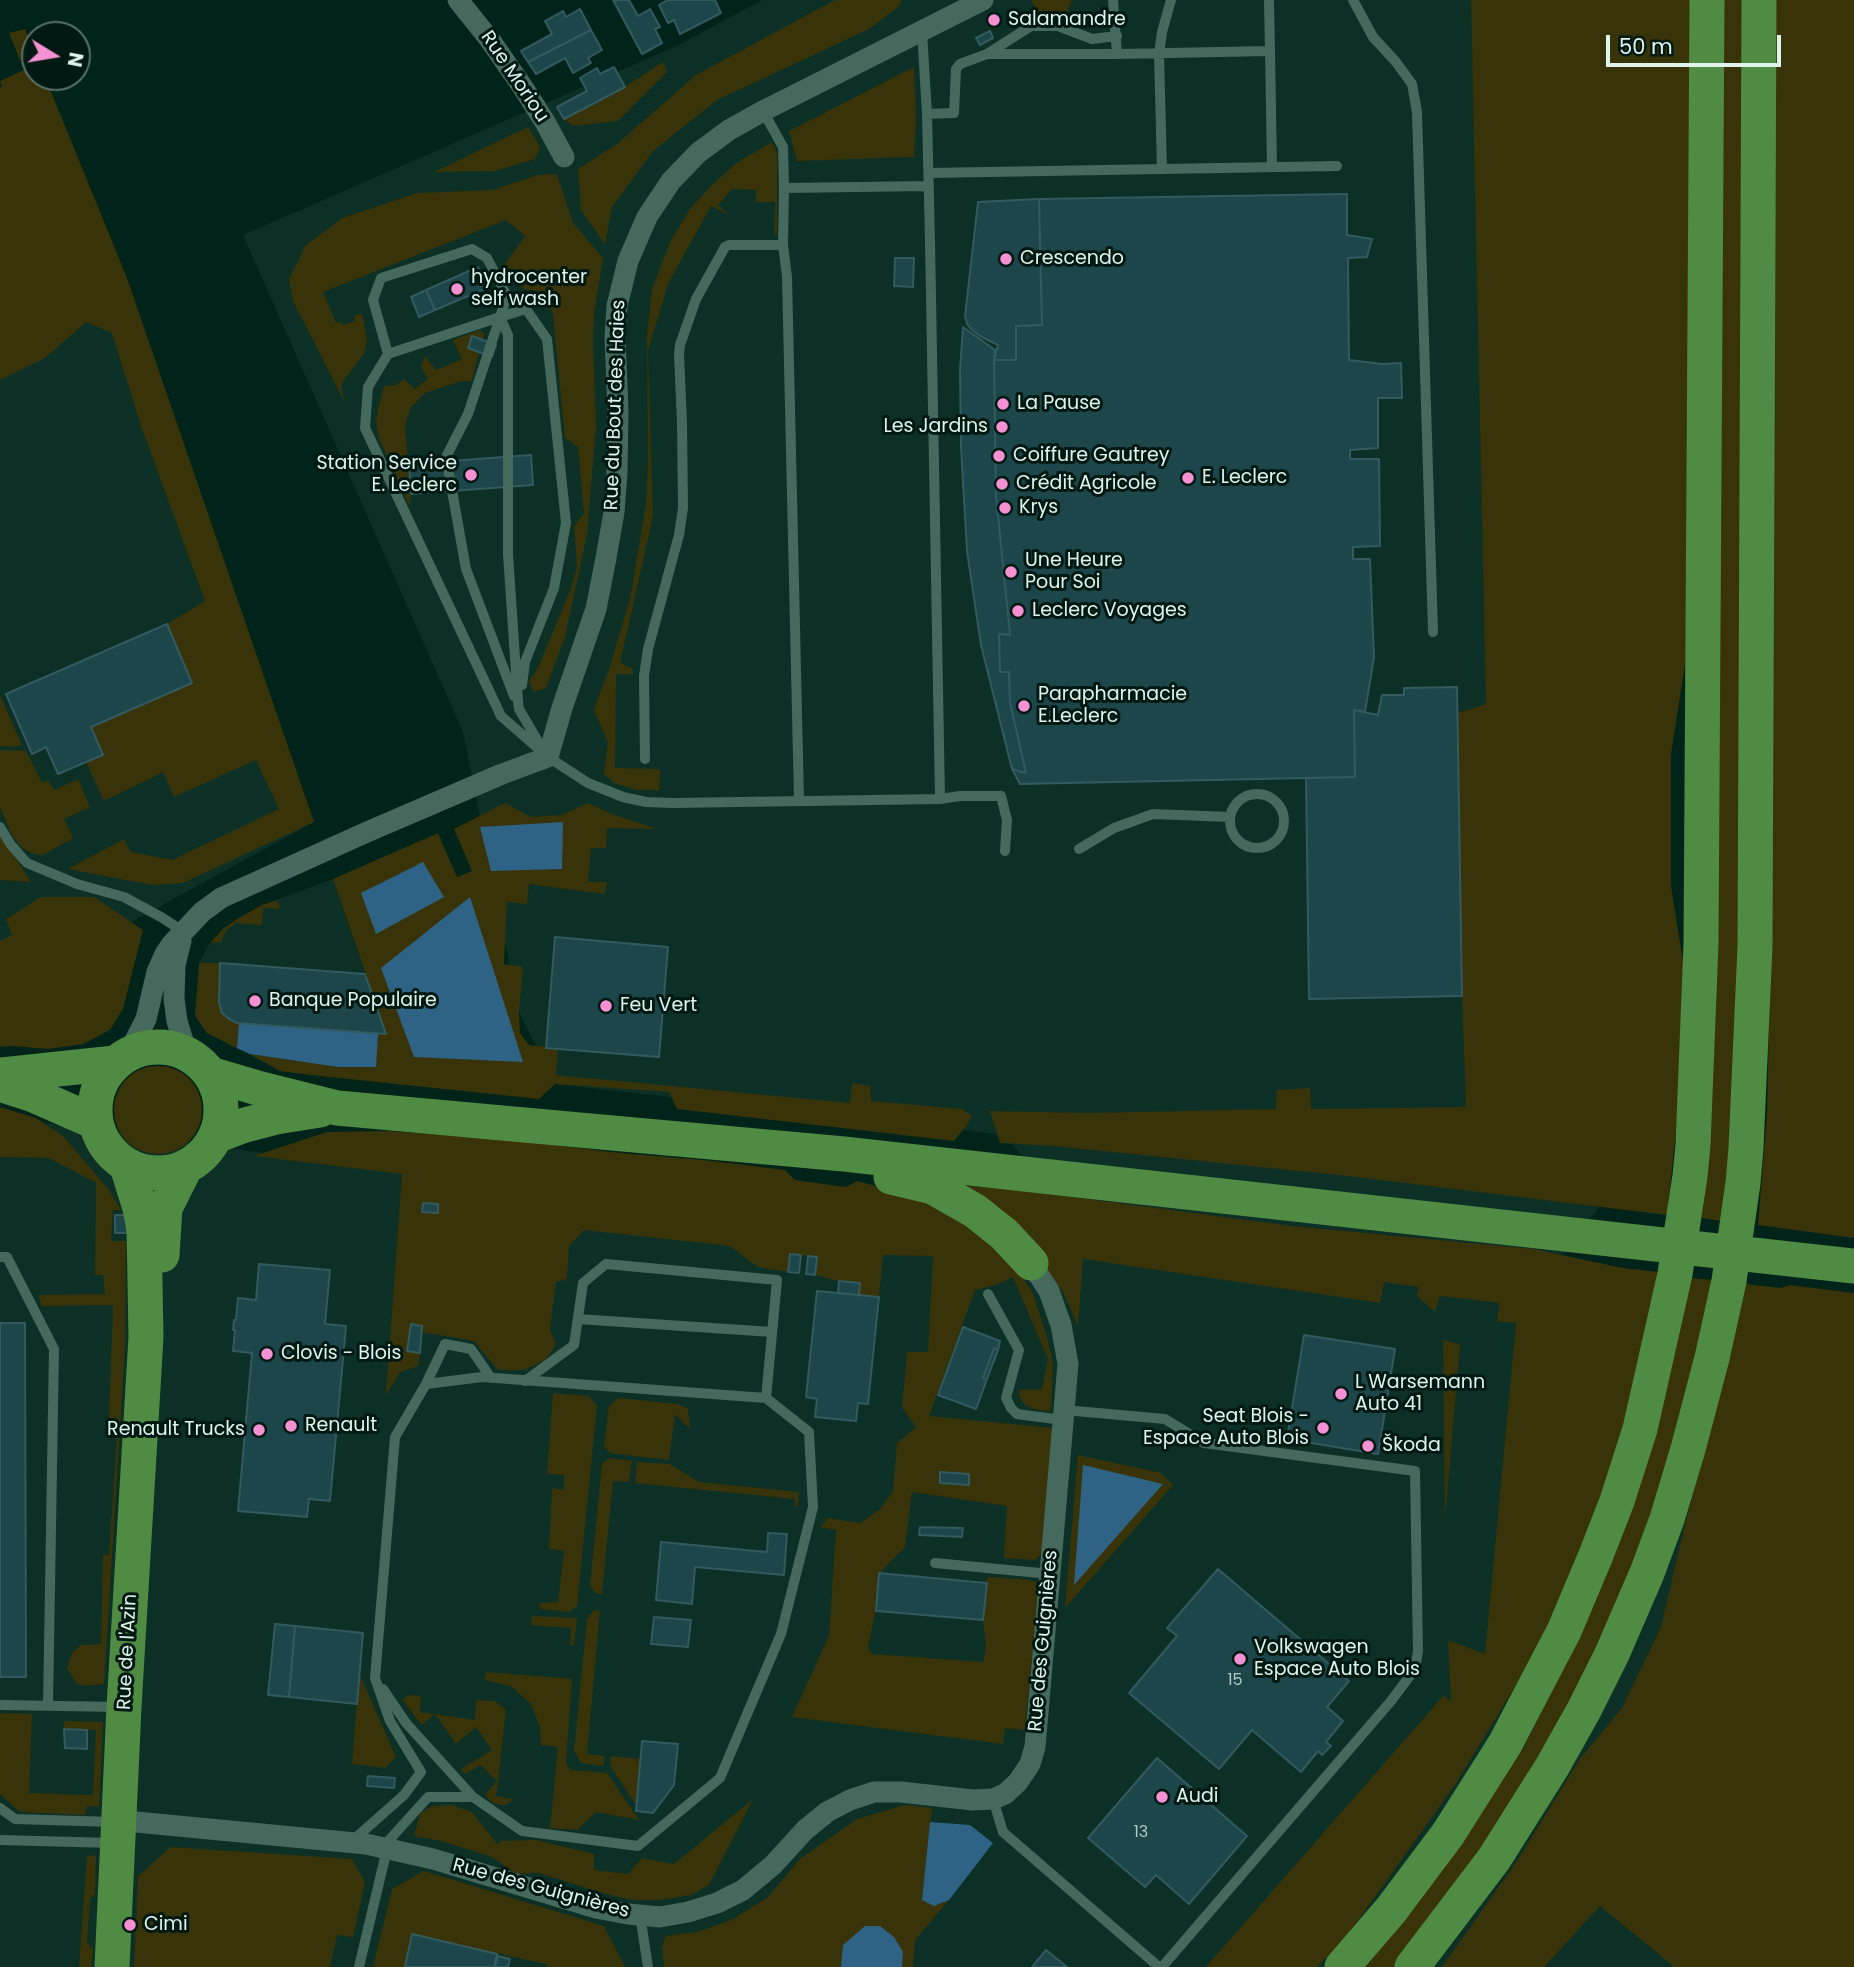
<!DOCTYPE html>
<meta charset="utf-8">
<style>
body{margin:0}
#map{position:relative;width:1854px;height:1967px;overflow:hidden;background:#00241a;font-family:Poppins,sans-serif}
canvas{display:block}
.north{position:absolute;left:21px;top:21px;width:70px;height:70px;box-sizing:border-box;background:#001912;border:2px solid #5a7169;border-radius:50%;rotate:101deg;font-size:19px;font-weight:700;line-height:28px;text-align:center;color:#e0f4ec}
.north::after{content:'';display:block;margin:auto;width:24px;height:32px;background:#f591d2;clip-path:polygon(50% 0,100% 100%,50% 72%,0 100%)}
.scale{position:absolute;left:1606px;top:35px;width:175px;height:32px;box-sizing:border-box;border:4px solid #e0f4ec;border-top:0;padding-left:9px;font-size:21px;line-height:24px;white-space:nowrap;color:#e0f4ec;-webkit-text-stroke:5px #001912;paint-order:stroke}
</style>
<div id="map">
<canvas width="1854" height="1967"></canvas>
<div class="north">N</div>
<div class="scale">50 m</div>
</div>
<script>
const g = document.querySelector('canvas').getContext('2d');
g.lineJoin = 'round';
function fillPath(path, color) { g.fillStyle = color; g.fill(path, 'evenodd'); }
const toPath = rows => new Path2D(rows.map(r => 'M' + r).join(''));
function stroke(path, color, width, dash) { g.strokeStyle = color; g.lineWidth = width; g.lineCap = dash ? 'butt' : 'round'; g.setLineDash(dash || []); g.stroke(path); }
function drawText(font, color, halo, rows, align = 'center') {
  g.font = font + ' Poppins,sans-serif'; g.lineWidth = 6; g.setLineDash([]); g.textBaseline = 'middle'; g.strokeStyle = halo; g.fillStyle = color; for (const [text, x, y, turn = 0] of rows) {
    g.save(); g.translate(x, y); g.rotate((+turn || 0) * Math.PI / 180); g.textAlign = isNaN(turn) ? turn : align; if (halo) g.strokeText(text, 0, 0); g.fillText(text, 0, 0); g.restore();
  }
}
fillPath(toPath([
 [762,0,1613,0,1646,1145,1528,1301,1854,1350,1854,1967,0,1967,0,1117,419,1174,1084,1233,1005,1135,555,1084,519,1012,463,732,243,235,679,45],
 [121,295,314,822,0,994,0,347],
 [333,879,403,1085,280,1071,207,1033,195,1016,199,963,210,943,223,929,262,905]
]), '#0c3026');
fillPath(toPath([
 [835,0,902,0,898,7,869,29,717,100,653,151,612,207,605,244,581,210,578,169,617,144,696,75],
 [1031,0,1072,0,1067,13,1043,16,1039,14],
 [1471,0,1693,0,1690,633,1671,754,1671,886,1684,968,1681,1085,1667,1215,1339,1175,1053,1146,1000,1143,990,1111,1089,1113,1276,1109,1277,1090,1310,1088,1311,1109,1466,1107,1462,996,1457,713,1486,704],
 [1720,0,1747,0,1741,858,1735,1104,1723,1221,1701,1218],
 [1774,0,1854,0,1854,1238,1758,1225,1767,1115,1772,895],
 [25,29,35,52,35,77,45,77,127,278,314,822,183,883,152,885,68,869,124,839,131,852,172,860,279,809,256,760,174,797,163,772,104,801,86,762,103,754,91,727,192,683,167,624,205,601,141,426,112,333,86,322,45,358,0,380,0,88,2,86,0,81,24,70,9,33],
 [663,62,667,72,618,121,573,126,564,119,625,87],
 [914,67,916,120,914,157,797,161,789,131],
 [528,127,540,147,535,159,495,171,434,172],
 [772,142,777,153,777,234,774,235,775,202,756,202,756,190,732,189,718,205,729,215,711,206,668,284,648,351,653,516,620,663,632,668,633,674,616,674,615,768,660,769,659,790,637,790,614,783,604,774,608,742,594,710,610,666,630,599,646,504,648,461,647,335,652,289,670,242,690,209,713,184,738,162],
 [557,174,573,223,603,258,594,313,593,342,596,426,587,535,565,637,546,688,533,692,529,681,538,668,571,588,577,566,574,527,584,513,578,447,565,438,553,315,547,300,536,291,524,289,516,283,505,264,525,236,506,220,323,292,336,323,341,321,342,325,355,321,354,316,362,314,367,339,364,353,341,384,344,401,293,301,289,279,305,246,342,218,417,193,492,190,538,175],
 [479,330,484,333,483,340,472,336,468,348,479,352,472,381,461,381,425,393,410,408,405,427,411,494,410,507,379,438,376,423,379,405,384,386,397,385,403,379,415,389,428,379,421,367,425,356,436,370,462,359,453,340],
 [0,695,22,745,17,747,0,746],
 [0,750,26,751,42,783,48,780,54,790,78,779,90,807,64,819,73,838,43,855,34,854,22,848,12,835,0,807],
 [505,803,531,817,562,815,587,803,612,814,658,829,607,828,606,848,591,848,588,882,607,882,605,894,529,884,527,904,507,902,504,964,523,967,519,1012,520,1033,529,1045,558,1048,556,1075,850,1103,852,1083,870,1086,871,1101,962,1109,972,1116,967,1125,954,1141,677,1109,669,1092,555,1084,539,1099,311,1075,280,1071,250,1054,338,1067,378,1042,378,1034,386,1033,333,879,438,833,457,877,472,871,454,829],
 [0,833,31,882,0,880],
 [41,897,94,897,143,930,123,1009,110,1030,83,1044,48,1049,12,1046,0,1047,0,941,12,935,6,919],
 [277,900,280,909,263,908,262,925,236,923,228,929,223,936,222,942,210,943,223,929,237,919,262,905],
 [199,963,220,963,219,1002,222,1012,229,1019,239,1023,237,1048,207,1033,195,1016],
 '114 1110a44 44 0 1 1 88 0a44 44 0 1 1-88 0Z',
 [0,1107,36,1118,63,1136,109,1190,121,1210,113,1210,111,1241,126,1241,125,1348,104,1684,83,1686,76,1683,67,1668,72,1653,81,1645,101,1644,103,1555,109,1555,118,1418,109,1418,113,1305,41,1306,39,1295,105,1294,103,1275,95,1275,96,1183,49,1158,0,1157],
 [388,1131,502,1139,620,1153,703,1160,785,1170,795,1180,846,1187,857,1181,927,1199,955,1214,1012,1262,1033,1294,1047,1337,1053,1364,1051,1411,1038,1410,1026,1406,1019,1396,1020,1390,1042,1389,1048,1359,1013,1277,996,1285,975,1290,929,1416,1053,1428,1042,1554,1035,1560,1004,1558,1007,1506,912,1492,905,1547,879,1573,876,1610,868,1647,872,1654,983,1662,986,1646,983,1620,987,1577,1030,1580,1036,1582,1038,1593,1025,1730,1005,1728,1003,1744,792,1717,829,1636,836,1530,820,1527,828,1518,860,1523,879,1510,893,1492,897,1443,916,1427,902,1407,907,1352,928,1352,933,1256,883,1255,879,1297,859,1295,860,1283,839,1281,815,1275,816,1257,790,1254,788,1272,758,1267,730,1246,584,1230,569,1246,567,1279,556,1282,550,1329,556,1345,545,1360,524,1370,498,1370,474,1341,422,1332,422,1326,411,1324,407,1351,420,1353,418,1366,400,1372,386,1395,402,1174,254,1156,327,1132],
 [945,1184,1028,1191,1292,1226,1533,1249,1623,1268,1659,1272,1644,1364,1607,1486,1535,1654,1455,1785,1344,1940,1317,1967,1206,1967,1444,1695,1451,1702,1448,1640,1485,1654,1516,1323,1497,1321,1500,1303,1440,1296,1435,1312,1417,1296,1419,1287,1384,1282,1380,1303,1083,1259,1078,1326,1064,1294,1039,1258],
 [1689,1278,1714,1280,1662,1490,1607,1637,1563,1725,1477,1860,1395,1967,1363,1967,1460,1842,1524,1747,1582,1629],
 [1746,1284,1781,1288,1790,1285,1854,1293,1854,1967,1672,1967,1672,1965,1600,1906,1544,1967,1442,1967,1517,1861,1580,1759,1622,1708,1661,1627,1682,1537],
 [1443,1340,1460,1344,1445,1521],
 [553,1393,589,1396,597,1406,577,1606,570,1612,541,1609,539,1603,558,1602,564,1551,549,1549,552,1488,564,1490,564,1475,547,1474],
 [618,1398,678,1404,688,1409,690,1429,675,1414,669,1460,610,1453,604,1446,609,1406],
 [1078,1455,1161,1473,1173,1485,1065,1608],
 [609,1458,632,1461,629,1482,613,1481,602,1594,595,1593,590,1585,602,1464],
 [637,1462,670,1464,699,1482,799,1492,798,1505,795,1508,795,1499,635,1483],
 [594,1610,600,1611,587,1754,605,1756,603,1766,581,1763,574,1751,587,1619],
 [532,1616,577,1618,574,1645,570,1645,571,1628,531,1625],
 [486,1672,572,1679,566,1763,571,1770,607,1773,639,1820,596,1812,577,1830,550,1828,558,1747,541,1745,540,1727,531,1704,511,1686,485,1680],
 [359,1673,396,1757,385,1768,352,1764],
 [407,1695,421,1696,420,1712,475,1720,476,1700,495,1701,506,1710,498,1781,496,1796,514,1799,505,1805,494,1804,485,1795,497,1781,481,1765,465,1774,461,1769,492,1750,476,1727,456,1744,435,1714,422,1725,403,1701],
 [2,1713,32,1714,29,1793,93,1795,96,1730,64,1729,64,1721,103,1722,99,1807,87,1806,85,1815,20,1812,0,1794,0,1714],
 [610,1756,640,1759,636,1805,611,1767],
 [753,1799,709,1885,691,1895,660,1900,633,1900,606,1894,539,1873,516,1874,492,1857,441,1841,414,1836,420,1814,432,1806,452,1805,472,1812,498,1845,500,1841,536,1840,594,1854,594,1870,628,1874,642,1858,674,1864],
 [905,1805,932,1808,922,1899,934,1906,949,1900,915,1940,913,1967,664,1967,662,1947,666,1936,697,1932,731,1920,768,1897,800,1859,857,1819],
 [171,1847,352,1859,365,1882,353,1937,337,1935,330,1967,134,1967,138,1876],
 [87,1855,96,1856,95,1894,90,1899,87,1941,93,1950,91,1967,79,1967],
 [424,1871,604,1926,625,1967,548,1967,546,1964,412,1935,405,1967,373,1967,392,1889]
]), '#383308');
fillPath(toPath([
 [563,822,562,869,491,871,480,827],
 [423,862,444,897,376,934,361,893],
 [470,897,523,1062,414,1057,381,968],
 [239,1023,378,1034,376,1067,338,1067,250,1054,237,1048],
 [1083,1465,1163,1484,1074,1585],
 [930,1822,970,1825,993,1843,949,1900,934,1906,922,1900],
 [865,1926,880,1926,894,1937,903,1952,902,1967,841,1967,843,1945]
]), '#2e6385');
const building = toPath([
 [613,0,629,0,638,16,650,9,660,27,655,29,662,43,642,54,613,0],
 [668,0,715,0,721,13,680,34,674,20,668,23,659,5,668,0],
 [580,9,591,30,528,62,521,51,552,34,545,21,563,11,566,17,580,9],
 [591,30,602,50,588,58,591,63,573,73,565,58,536,74,528,62,591,30],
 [990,31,993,38,980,45,976,38,990,31],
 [614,67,625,87,564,119,557,107,587,91,580,78,597,68,600,74,614,67],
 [1347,194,1347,235,1372,239,1367,257,1348,258,1349,360,1383,364,1401,363,1402,398,1378,398,1378,448,1350,450,1350,459,1379,459,1380,546,1353,547,1353,559,1370,559,1374,657,1365,712,1354,710,1355,777,1020,784,1012,769,1026,773,1010,702,1009,672,1000,672,999,634,1010,635,996,496,994,360,1016,360,1016,326,1042,325,1039,199,1347,194],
 [1039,199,1042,325,1016,326,1016,360,994,360,998,345,980,336,972,330,967,324,965,316,978,202,1039,199],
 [895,258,914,258,913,287,894,286,895,258],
 [478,267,487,288,435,310,426,290,478,267],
 [426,290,435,310,419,317,411,297,426,290],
 [963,327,995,350,994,360,996,496,1010,635,999,634,1000,672,1009,672,1010,702,1026,773,1012,769,981,645,967,551,961,447,960,370,963,327],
 [472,336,496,345,492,357,468,348,472,336],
 [531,455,533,485,411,494,409,464,531,455],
 [167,624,192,683,91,727,103,755,86,762,58,774,46,747,32,754,6,694,167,624],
 [1457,687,1462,996,1309,999,1306,778,1355,777,1354,710,1378,715,1382,695,1404,695,1404,688,1457,687],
 [555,937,668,947,659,1057,546,1048,555,937],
 [220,963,365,974,386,1034,237,1023,229,1019,222,1013,219,1002,220,963],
 [423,1203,438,1204,438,1213,422,1212,423,1203],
 [115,1215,127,1215,127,1233,115,1233,115,1215],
 [790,1254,801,1255,799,1273,788,1272,790,1254],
 [808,1256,817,1257,815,1275,806,1274,808,1256],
 [259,1264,330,1270,325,1324,346,1326,330,1501,309,1499,307,1517,238,1511,252,1353,233,1351,235,1330,233,1330,234,1320,236,1320,238,1298,256,1300,259,1264],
 [839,1281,860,1283,859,1295,838,1293,839,1281],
 [817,1291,879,1297,868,1404,858,1403,856,1421,815,1417,817,1399,806,1397,817,1291],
 [0,1323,25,1323,26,1677,0,1677,0,1323],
 [411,1324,422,1326,420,1353,407,1351,411,1324],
 [963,1327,1000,1341,998,1350,994,1348,983,1378,987,1379,976,1409,938,1395,963,1327],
 [1304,1335,1395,1349,1378,1454,1287,1439,1304,1335],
 [994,1348,998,1350,987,1379,983,1378,994,1348],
 [940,1472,969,1474,969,1485,940,1483,940,1472],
 [920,1527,963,1528,962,1537,919,1535,920,1527],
 [768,1533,787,1534,784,1575,695,1567,692,1604,656,1600,661,1542,767,1552,768,1533],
 [1218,1569,1349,1681,1327,1707,1343,1721,1326,1742,1331,1746,1322,1755,1318,1751,1301,1772,1252,1730,1219,1769,1129,1693,1177,1636,1167,1628,1218,1569],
 [879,1573,987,1583,983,1620,876,1611,879,1573],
 [654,1617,691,1620,688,1647,651,1644,654,1617],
 [275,1624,295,1626,289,1697,268,1695,275,1624],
 [295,1626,363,1633,357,1704,289,1697,295,1626],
 [64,1729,87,1730,87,1749,65,1748,64,1729],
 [642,1741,678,1744,674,1785,653,1813,636,1811,642,1741],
 [1157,1758,1247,1836,1189,1904,1156,1875,1145,1887,1088,1838,1157,1758],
 [368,1776,395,1778,394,1788,367,1786,368,1776],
 [412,1934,497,1954,494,1967,405,1967,412,1934],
 [1046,1950,1067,1967,1032,1967,1046,1950],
 [498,1956,510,1959,508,1967,495,1967,498,1956]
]);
fillPath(building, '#1d464a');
stroke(building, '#325a5f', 2);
stroke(toPath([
 [1113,0,1117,54],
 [1269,0,1270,51],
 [1353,0,1373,37,1396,62,1412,84,1417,112,1433,632],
 [987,54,1031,26,1058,26,1092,39,1117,36],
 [927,114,954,113,956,69,960,64,987,54,1117,54,1270,51,1272,167],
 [1162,169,1159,54,1162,32,1171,0],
 [929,173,1337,166],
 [784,188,929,186],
 [783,245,787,277,799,800],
 [507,296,468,414,446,457,466,569,514,696],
 [500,317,526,309,547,339,566,523,554,588,525,662,522,685],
 [388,354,373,300,381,278,472,249,487,258,507,296,526,309],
 [546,755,519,709,518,702,508,554,508,335,500,317,388,354,368,387,365,428,501,716,548,757,588,783,623,797,646,802,673,803,940,799,930,241,927,114,922,31],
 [645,759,644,676,648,649,679,535,683,508,682,423,679,354,680,345,696,299,725,247,729,245,783,245,784,188,783,147,763,111],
 '1230 821a27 27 0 1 1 54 0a27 27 0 1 1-54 0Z',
 [940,799,960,796,1001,796,1007,820,1005,851],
 [0,827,11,845,27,863,77,884,124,897,161,917,184,932],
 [1079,849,1114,828,1153,814,1230,817],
 [0,1257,7,1257,54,1349,48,1706],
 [988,1294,1019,1350,1006,1398,1011,1408,1017,1414,1024,1415,1063,1420],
 [578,1319,772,1332],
 [525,1381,574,1345,583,1283,606,1264,777,1280,766,1398],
 [426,1384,445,1344,471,1349,491,1378],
 [1064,1410,1165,1419,1204,1443,1415,1471,1418,1651,1415,1669,1391,1701,1162,1967],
 [935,1563,1050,1574],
 [383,1689,406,1723,473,1797],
 [0,1705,120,1707],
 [993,1799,1003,1832,1159,1967],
 [0,1808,15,1819,113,1822],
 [0,1840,113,1843],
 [351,1842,404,1795,421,1772,390,1721,375,1678,395,1437,426,1384,482,1377,766,1398,809,1432,813,1507,781,1634,720,1778,638,1846,522,1831,473,1797,428,1797,382,1848],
 [640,1915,648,1967],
 [359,1967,387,1849]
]), '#45695d', 10);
stroke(toPath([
 [458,0,490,40,524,89,545,122,564,157],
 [181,941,175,965,174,999,177,1021,187,1054],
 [128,1054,146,1019,157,972,165,954,171,945,202,912,221,898,367,832,502,774,548,757,562,708,596,609,606,558,614,512,617,473,618,410,615,338,617,306,628,261,647,217,671,181,698,153,729,130,763,111,983,0],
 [120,1823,136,1822,366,1844,433,1859,596,1908,628,1914,660,1917,688,1912,717,1903,743,1890,773,1865,805,1830,827,1812,850,1800,874,1792,901,1792,973,1800,993,1799,1005,1794,1018,1782,1030,1764,1035,1747,1068,1364,1061,1325,1049,1291,1031,1263]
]), '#45695d', 21);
stroke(toPath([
 '95 1110a63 63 0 1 1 126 0a63 63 0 1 1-126 0Z',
 [210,1074,261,1089,337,1108,844,1154,1854,1266],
 [0,1075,115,1063],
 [0,1084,31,1094,95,1122],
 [216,1136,245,1125,276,1117,320,1110],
 [891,1177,933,1187,975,1211,1004,1234,1031,1263],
 [162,1255,165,1208,185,1168],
 [112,1967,124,1707,146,1337,144,1229,140,1208,127,1166],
 [1342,1967,1391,1910,1448,1834,1505,1744,1564,1631,1596,1555,1617,1501,1640,1429,1675,1274,1690,1176,1693,1145,1701,944,1707,0],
 [1412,1967,1494,1859,1552,1767,1584,1710,1612,1654,1647,1573,1667,1519,1688,1449,1712,1358,1729,1281,1743,1183,1746,1148,1755,946,1759,0]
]), '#4f8b42', 35);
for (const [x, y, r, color] of [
 [994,20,7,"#f591d2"],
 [1006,259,7,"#f591d2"],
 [457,289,7,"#f591d2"],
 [1003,404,7,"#f591d2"],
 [1002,427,7,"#f591d2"],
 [999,456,7,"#f591d2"],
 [471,475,7,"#f591d2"],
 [1188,478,7,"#f591d2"],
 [1002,484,7,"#f591d2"],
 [1005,508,7,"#f591d2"],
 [1011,572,7,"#f591d2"],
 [1018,611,7,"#f591d2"],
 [1024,706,7,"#f591d2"],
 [255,1001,7,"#f591d2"],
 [606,1006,7,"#f591d2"],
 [267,1354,7,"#f591d2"],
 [1341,1394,7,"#f591d2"],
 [291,1426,7,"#f591d2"],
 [1323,1428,7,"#f591d2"],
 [259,1430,7,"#f591d2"],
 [1368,1446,7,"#f591d2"],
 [1240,1659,7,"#f591d2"],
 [1162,1797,7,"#f591d2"],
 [130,1925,7,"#f591d2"]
]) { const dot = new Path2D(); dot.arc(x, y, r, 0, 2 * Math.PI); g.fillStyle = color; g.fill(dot); stroke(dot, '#001912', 2.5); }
drawText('16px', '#afc8c4', null, [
 ["15",1235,1681],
 ["13",1141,1833]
]);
drawText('19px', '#e0f4ec', '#001912', [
 ["Salamandre",1008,20],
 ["Crescendo",1020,259],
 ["hydrocenter",471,278],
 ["self wash",471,300],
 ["La Pause",1017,404],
 ["Les Jardins",988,427,"right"],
 ["Coiffure Gautrey",1013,456],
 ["Station Service",457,464,"right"],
 ["E. Leclerc",457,486,"right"],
 ["E. Leclerc",1202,478],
 ["Crédit Agricole",1016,484],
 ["Krys",1019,508],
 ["Une Heure",1025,561],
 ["Pour Soi",1025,583],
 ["Leclerc Voyages",1032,611],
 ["Parapharmacie",1038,695],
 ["E.Leclerc",1038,717],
 ["Banque Populaire",269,1001],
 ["Feu Vert",620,1006],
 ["Clovis - Blois",281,1354],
 ["L Warsemann",1355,1383],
 ["Auto 41",1355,1405],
 ["Seat Blois -",1309,1417,"right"],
 ["Espace Auto Blois",1309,1439,"right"],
 ["Renault",305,1426],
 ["Renault Trucks",245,1430,"right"],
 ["Škoda",1382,1446],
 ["Volkswagen",1254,1648],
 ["Espace Auto Blois",1254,1670],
 ["Audi",1176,1797],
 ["Cimi",144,1925]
], 'left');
drawText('19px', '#e0f4ec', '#001912', [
 ["Rue Moriou",514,77,56],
 ["Rue du Bout des Haies",616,405,-88],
 ["Rue des Guignières",1044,1641,-85],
 ["Rue de l'Azin",128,1652,-87],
 ["Rue des Guignières",541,1889,15]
]);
</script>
